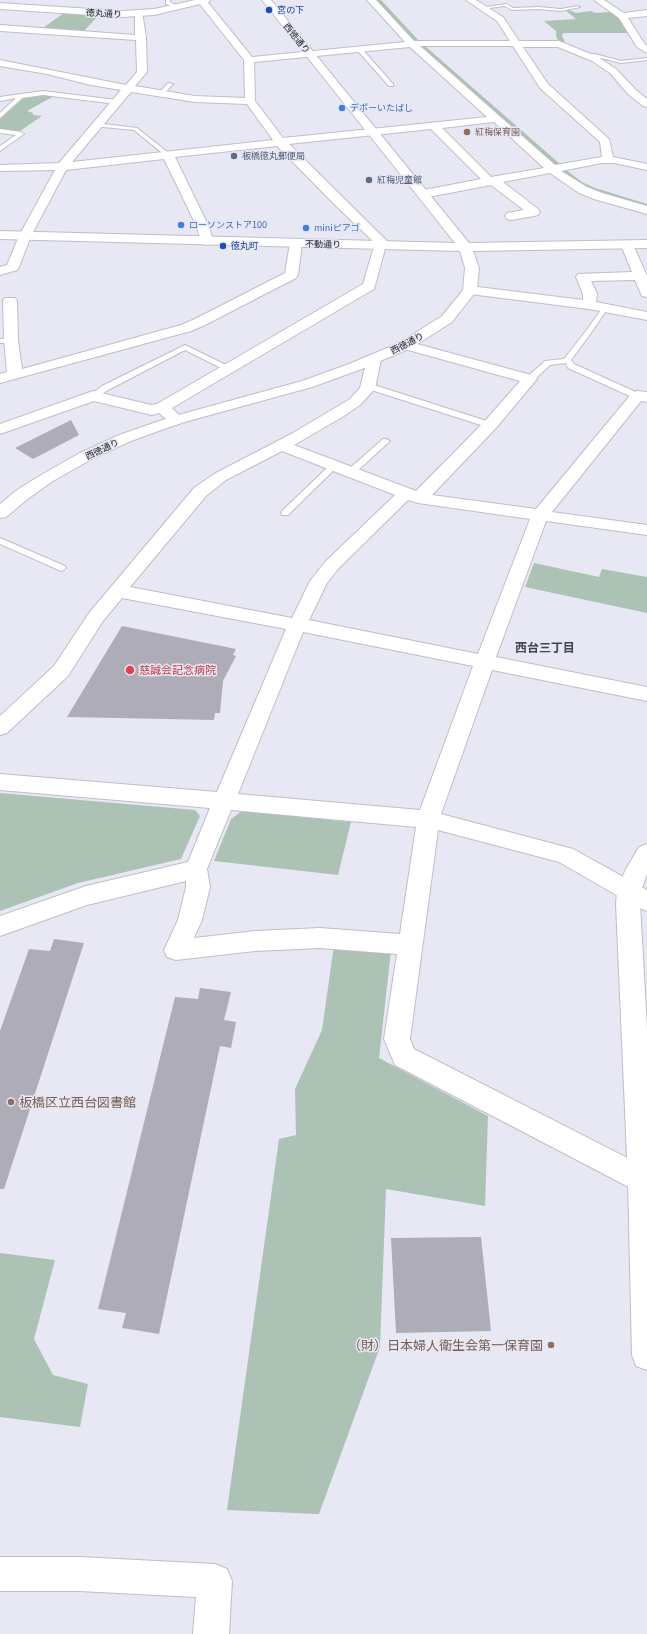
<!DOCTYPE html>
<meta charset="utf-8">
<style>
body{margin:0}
canvas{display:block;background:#e7e8f4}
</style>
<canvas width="647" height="1634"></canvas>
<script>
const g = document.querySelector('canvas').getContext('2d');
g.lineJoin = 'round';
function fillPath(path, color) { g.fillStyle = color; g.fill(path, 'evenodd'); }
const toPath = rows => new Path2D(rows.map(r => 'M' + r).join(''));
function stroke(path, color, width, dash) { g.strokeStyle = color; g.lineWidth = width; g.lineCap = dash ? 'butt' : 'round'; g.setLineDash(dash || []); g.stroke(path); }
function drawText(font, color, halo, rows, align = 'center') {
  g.font = font + ' Georgia,"Noto Sans JP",serif'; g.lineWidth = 3; g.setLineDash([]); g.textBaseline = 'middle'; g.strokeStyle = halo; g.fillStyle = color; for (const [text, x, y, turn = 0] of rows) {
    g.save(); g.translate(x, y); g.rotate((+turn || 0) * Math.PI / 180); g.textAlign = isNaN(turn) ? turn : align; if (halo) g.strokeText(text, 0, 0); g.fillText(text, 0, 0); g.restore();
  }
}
fillPath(toPath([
 [374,0,381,0,420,42,413,43],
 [565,10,569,10,576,13,591,11,595,13,611,12,619,17,628,33,563,33,562,36,565,42,559,42,556,36,556,31,544,21,576,19],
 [64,13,98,16,82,33,40,30],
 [425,46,560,164,551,166,417,47],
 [41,94,54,96,27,111,33,113,33,115,42,116,20,131,0,129,0,119,25,97],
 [566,170,582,182,595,188,647,204,647,209,601,196,558,171],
 [534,563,599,577,602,569,647,577,647,613,525,587],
 [0,793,195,810,200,816,181,859,78,883,0,911],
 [242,811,351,822,338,875,214,861,231,819],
 [334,945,391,951,379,1058,488,1116,485,1206,386,1189,380,1347,319,1514,227,1510,279,1139,296,1135,295,1089,322,1030],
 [0,1253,55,1260,34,1339,53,1375,88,1384,80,1427,0,1417]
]), '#acc2b5');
fillPath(toPath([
 [71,420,79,435,33,459,15,448],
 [122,626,236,649,233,655,236,656,223,681,220,713,215,713,214,720,67,717],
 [54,939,84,943,4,1189,0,1189,0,1031,29,949,50,951],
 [200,988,231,992,224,1020,236,1022,231,1048,220,1046,159,1334,122,1328,126,1313,98,1309,175,997,198,999],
 [481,1237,491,1331,396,1333,391,1238]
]), '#adacb7');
const lane = toPath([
 [166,0,170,0,170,2,179,7,177,8,166,4,166,0],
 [506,4,513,8,538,7,561,9,578,6,580,7,561,11,538,9,512,10,505,6,482,9,480,8,506,4],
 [358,49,362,49,393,84,393,86,389,86,358,51,358,49],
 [591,54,595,54,621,61,647,58,647,60,621,63,601,58,594,60,592,59,594,57,591,56,591,54],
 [168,83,173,84,163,95,159,95,159,93,168,83],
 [43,91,117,100,120,102,117,104,43,95,22,98,0,118,0,113,16,98,0,101,0,97,43,91],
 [95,123,137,128,171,155,166,156,134,130,93,126,93,124,95,123],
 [0,129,21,132,24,134,0,151,0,146,16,135,0,133,0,129],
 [605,306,608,308,591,333,571,360,574,364,640,394,640,398,634,398,568,368,566,363,550,365,533,381,527,381,527,377,545,361,564,359,586,331,603,307,605,306],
 [11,338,14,338,14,342,0,343,0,339,11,338],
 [185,345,232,368,231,370,225,370,185,350,108,390,96,398,93,398,89,396,102,386,185,345],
 [365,384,371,384,493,423,494,425,490,427,487,427,365,388,365,384],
 [383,439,386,439,390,441,354,474,348,474,348,470,383,439],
 [331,464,337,464,338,466,288,515,282,515,281,513,282,511,331,464],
 [0,538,65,566,66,568,62,571,59,570,0,544,0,538]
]);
const street = toPath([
 [198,0,206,0,252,57,405,42,367,0,376,0,414,41,510,41,497,21,466,0,476,0,503,17,519,41,559,41,598,57,616,69,636,90,647,99,647,107,643,106,628,94,610,73,592,61,558,47,523,47,548,84,609,139,613,157,647,164,647,170,614,163,602,163,561,171,587,187,602,193,647,206,647,214,594,199,579,193,550,173,503,182,538,209,540,212,538,215,534,216,511,220,507,219,505,216,507,213,524,210,491,185,423,198,419,197,417,194,419,191,481,179,431,129,289,144,391,245,389,248,385,249,374,289,172,408,184,420,181,423,176,425,171,423,159,413,152,415,94,401,0,434,0,424,93,391,151,405,157,404,363,284,375,243,334,204,277,146,175,157,209,227,213,241,211,244,207,245,203,244,201,241,197,227,164,159,66,170,31,236,19,267,17,270,0,275,0,267,7,265,19,236,55,170,0,171,0,165,59,163,121,90,91,85,47,74,0,66,0,60,126,85,137,72,136,40,0,31,0,25,135,35,135,13,136,11,142,11,146,38,147,72,135,86,195,96,245,98,244,60,199,3,198,0],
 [420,46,513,46,540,88,600,142,602,157,555,165,420,46],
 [410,47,487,117,283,138,255,101,254,62,410,47],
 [131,92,195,102,247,104,273,140,72,162,131,92],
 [494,122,544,168,491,177,442,128,494,122],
 [594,0,604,0,624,13,647,10,647,16,628,18,644,43,647,46,647,53,637,47,619,18,594,0],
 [296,239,300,240,302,243,298,275,296,278,205,325,191,331,0,383,0,374,7,372,4,340,3,301,5,298,15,298,17,301,18,340,22,369,181,325,195,319,285,273,290,243,292,240,296,239],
 [627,241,631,242,633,245,647,276,647,297,642,296,635,280,591,281,597,294,596,302,647,312,647,320,589,309,470,294,465,293,463,290,465,287,470,286,583,300,583,294,576,277,578,274,632,272,621,245,623,242,627,241],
 [406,341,535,376,537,379,496,428,432,495,536,509,632,393,637,391,647,392,647,402,641,401,552,512,647,525,647,535,546,521,496,657,647,687,647,701,492,670,441,814,573,849,647,890,647,911,639,908,559,862,438,830,410,1039,414,1049,647,1168,647,1192,642,1194,395,1065,384,1039,397,954,320,948,255,951,176,960,167,957,164,950,178,920,186,887,186,881,87,905,0,936,0,916,86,886,188,862,210,808,0,790,0,774,217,792,286,629,122,598,103,621,68,676,7,733,0,735,0,716,54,666,89,613,194,488,214,474,293,433,350,399,360,388,367,359,369,356,374,355,379,356,381,359,375,389,372,392,360,405,344,416,294,445,416,491,484,422,520,381,401,348,399,345,401,342,406,341],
 [282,451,395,495,326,561,310,581,292,618,130,587,206,496,226,480,282,451],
 [408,500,418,503,530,519,478,654,309,620,327,583,338,569,408,500],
 [303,632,473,666,420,810,238,794,303,632],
 [231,810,416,827,400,934,320,928,255,931,194,938,202,920,210,887,207,869,231,810],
 [0,1557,79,1557,215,1564,227,1569,232,1581,229,1634,193,1634,196,1597,79,1591,0,1591,0,1557]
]);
const secondary = toPath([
 [195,0,210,0,209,2,154,15,122,17,0,9,0,3,122,11,154,9,195,0],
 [262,0,271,0,469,243,647,240,647,248,473,251,479,268,477,290,452,322,411,348,359,370,312,387,181,423,131,441,92,459,53,481,29,498,6,517,0,518,0,504,17,490,41,475,80,453,119,435,171,417,302,381,349,364,401,342,442,316,463,290,465,268,460,251,0,239,0,231,455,243,262,0],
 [647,844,647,874,641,891,640,904,647,1028,647,1370,636,1366,632,1355,628,1180,616,904,617,891,625,871,639,847,647,844]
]);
stroke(lane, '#bdbec8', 2);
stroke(street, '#bdbec8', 2);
stroke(secondary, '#bdbec8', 2);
fillPath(lane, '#fff');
fillPath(street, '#fff');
fillPath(secondary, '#fff');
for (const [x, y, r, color] of [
 [269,10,4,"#1a4fb4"],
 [342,108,4,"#3f7fe0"],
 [467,132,4,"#8d6e63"],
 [234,156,4,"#5c6f8a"],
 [369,180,4,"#5c6f8a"],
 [181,225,4,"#3f7fe0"],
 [306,228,4,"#3f7fe0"],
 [223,246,4,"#1a4fb4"],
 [130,670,5,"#e0444e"],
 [11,1102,4,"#8d6e63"],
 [551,1345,4,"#8d6e63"]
]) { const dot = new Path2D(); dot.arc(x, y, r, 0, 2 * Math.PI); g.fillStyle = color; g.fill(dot); stroke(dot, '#e7e8f4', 1.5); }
drawText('9px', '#164399', '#e7e8f4', [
 ["宮の下",277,10],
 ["徳丸町",231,246]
], 'left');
drawText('9px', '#232428', '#e7e8f4', [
 ["徳丸通り",104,13,3],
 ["西徳通り",297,38,51],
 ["不動通り",323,244,1],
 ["西徳通り",407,343,-27],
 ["西徳通り",102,449,-25]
]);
drawText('9px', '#366cbe', '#e7e8f4', [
 ["デポーいたばし",350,108],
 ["ローソンストア100",189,225],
 ["miniピアゴ",314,228]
], 'left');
drawText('9px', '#785e54', '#e7e8f4', [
 ["紅梅保育園",475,132]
], 'left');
drawText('9px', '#4e5e75', '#e7e8f4', [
 ["板橋徳丸郵便局",242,156],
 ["紅梅児童館",377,180]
], 'left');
drawText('11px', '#be3a42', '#e7e8f4', [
 ["慈誠会記念病院",139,670]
], 'left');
drawText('bold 12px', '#44454d', '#e7e8f4', [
 ["西台三丁目",545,647]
]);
drawText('13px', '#785e54', '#e7e8f4', [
 ["板橋区立西台図書館",19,1102],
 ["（財）日本婦人衛生会第一保育園",543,1345,"right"]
], 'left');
</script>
